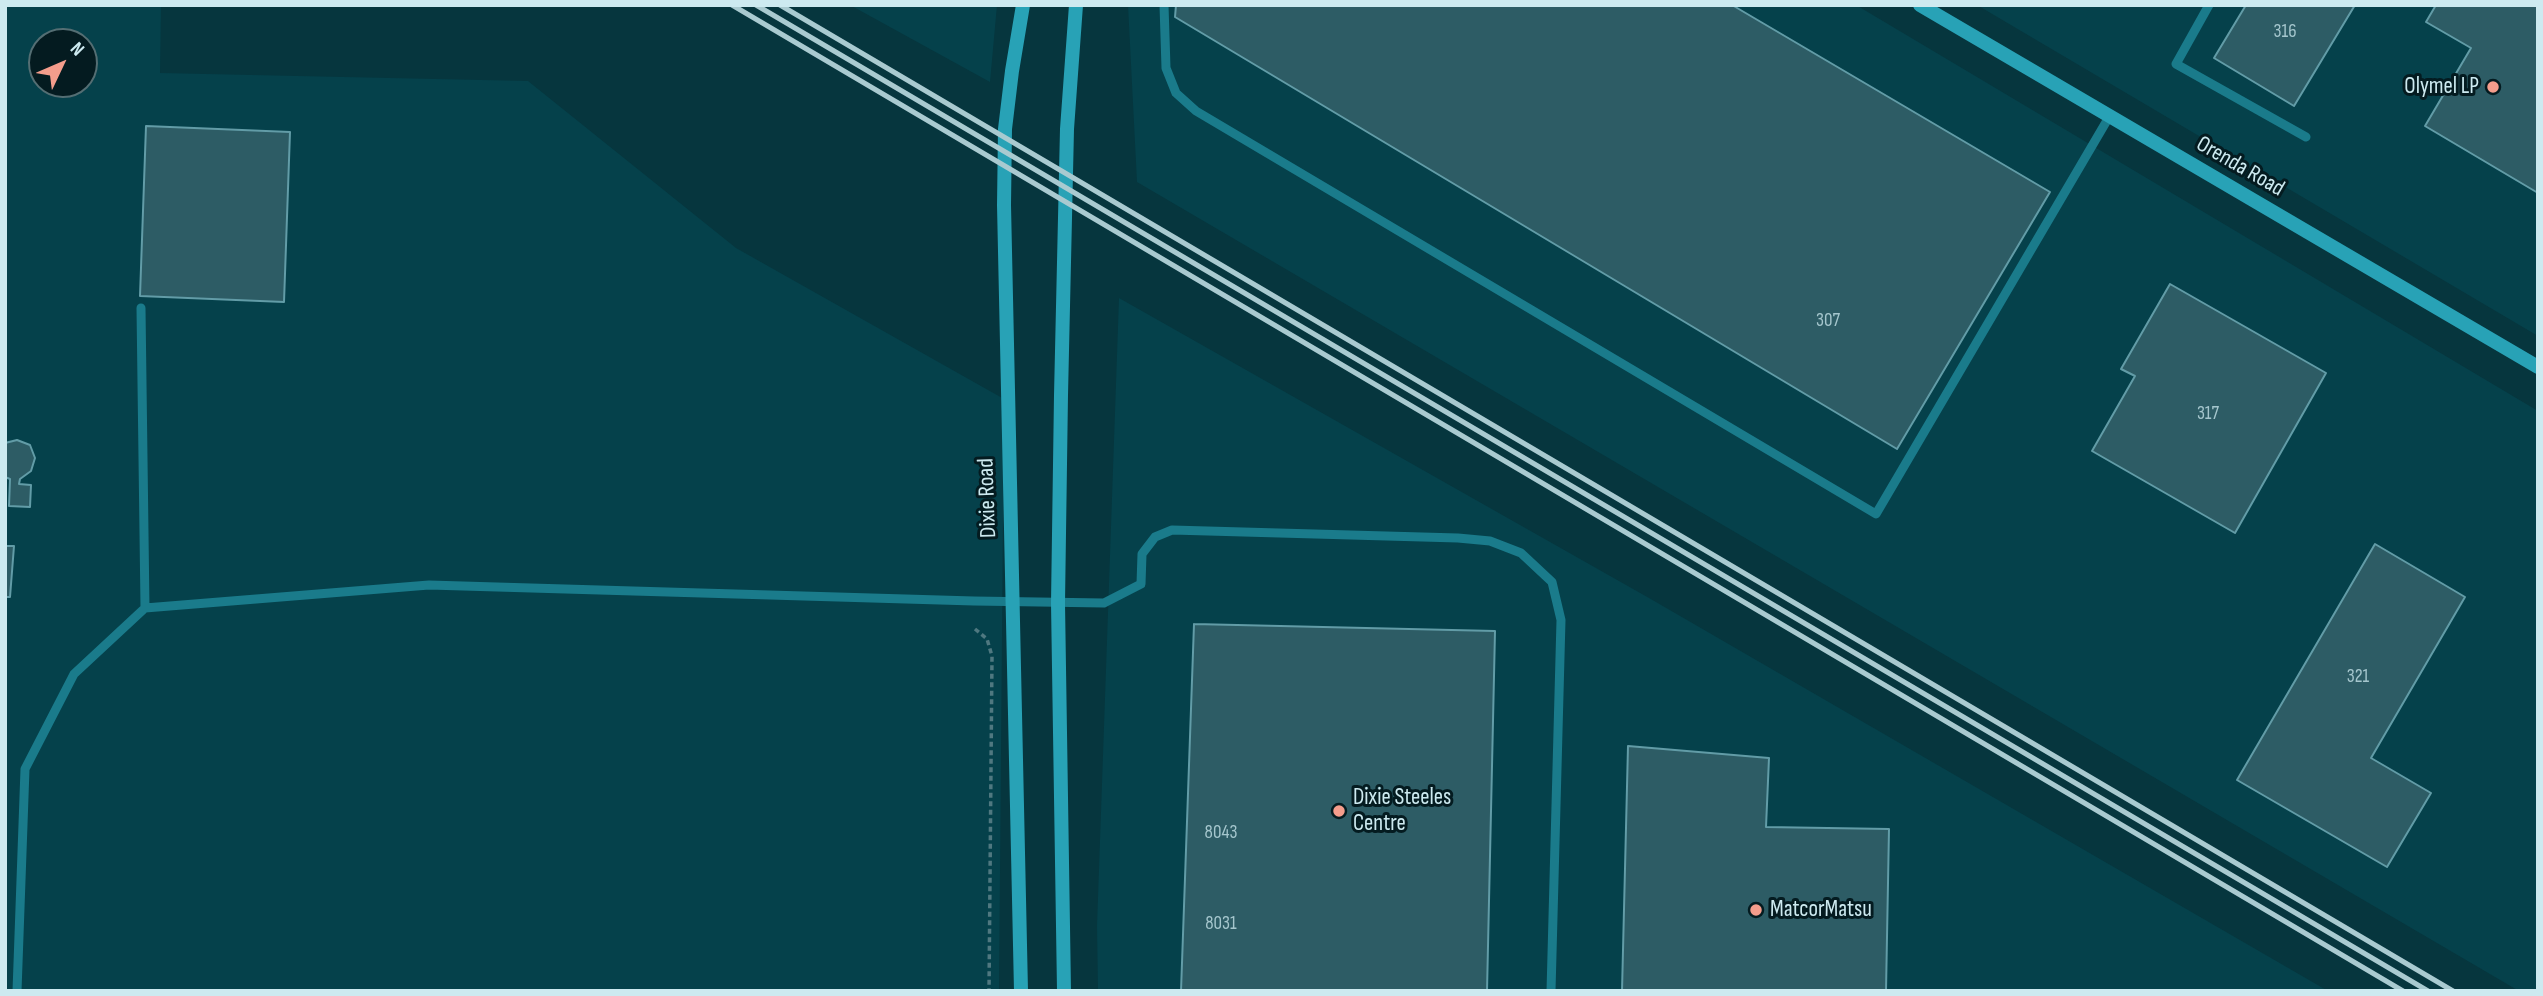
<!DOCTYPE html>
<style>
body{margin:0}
#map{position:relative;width:2543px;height:996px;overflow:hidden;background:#06363e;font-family:"Sofia Sans Condensed",sans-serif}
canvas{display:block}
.frame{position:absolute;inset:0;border:7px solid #cdeaf0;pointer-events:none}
.north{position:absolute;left:28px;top:28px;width:70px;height:70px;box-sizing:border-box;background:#041b20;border:2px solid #546e73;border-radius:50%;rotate:46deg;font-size:19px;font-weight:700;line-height:28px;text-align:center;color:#cdeaf0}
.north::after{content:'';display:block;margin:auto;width:24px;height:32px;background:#f49d8c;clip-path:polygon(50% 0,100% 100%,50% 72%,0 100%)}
</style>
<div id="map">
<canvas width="2543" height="996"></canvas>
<div class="frame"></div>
<div class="north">N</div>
</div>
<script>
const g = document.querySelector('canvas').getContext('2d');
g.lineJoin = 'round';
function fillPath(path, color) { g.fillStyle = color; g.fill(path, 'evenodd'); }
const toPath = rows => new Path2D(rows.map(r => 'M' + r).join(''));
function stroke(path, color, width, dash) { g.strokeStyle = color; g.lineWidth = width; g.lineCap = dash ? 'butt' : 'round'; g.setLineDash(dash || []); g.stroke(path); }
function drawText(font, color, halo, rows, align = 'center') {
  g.font = font + ' "Sofia Sans Condensed",sans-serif'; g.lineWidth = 6; g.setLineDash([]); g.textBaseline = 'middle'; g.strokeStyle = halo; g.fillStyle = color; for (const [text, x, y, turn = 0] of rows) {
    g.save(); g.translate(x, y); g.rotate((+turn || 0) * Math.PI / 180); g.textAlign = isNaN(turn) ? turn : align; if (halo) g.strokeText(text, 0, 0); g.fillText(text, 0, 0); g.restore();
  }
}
fillPath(toPath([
 [5,5,161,5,160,73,528,81,736,248,1004,399,999,991,5,991],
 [42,42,84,42,84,84,42,84],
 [850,5,997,5,990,82],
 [1128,5,1856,5,2538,411,2538,991,2519,991,1137,182],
 [1977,5,2538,5,2538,336],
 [1119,298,1649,598,2328,991,1098,991,1097,926]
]), '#05414b');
const building = toPath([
 [1176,5,1732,5,2050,192,1897,449,1175,17,1176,5],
 [2246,5,2355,5,2294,106,2214,58,2246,5],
 [2436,5,2538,5,2538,193,2425,126,2471,48,2426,22,2436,5],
 [146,126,290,132,284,302,140,296,146,126],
 [2170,284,2326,373,2235,533,2092,451,2135,376,2121,369,2170,284],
 [17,440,30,445,35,458,31,471,20,479,19,484,31,485,30,507,9,506,10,479,5,477,5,443,17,440],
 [2375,544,2465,597,2371,758,2431,793,2387,867,2237,780,2375,544],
 [5,546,14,546,10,597,5,597,5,546],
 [1194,624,1495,631,1487,991,1181,991,1194,624],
 [1628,746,1769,758,1766,827,1889,829,1886,991,1622,991,1628,746]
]);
fillPath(building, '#2d5c65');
stroke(building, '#629ca7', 2);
stroke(toPath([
 [975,629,987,639,992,656,989,991]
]), '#4f7880', 3.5, [5, 3.5]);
stroke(toPath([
 [1164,5,1166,68,1176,93,1196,111,1876,514,2109,117],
 [2209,5,2176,64,2306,137],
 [141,308,145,608,429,585,974,601,1104,603,1141,584,1142,554,1155,537,1172,530,1458,538,1490,541,1521,553,1552,582,1561,620,1551,991],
 [17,991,25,769,74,674,145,608]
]), '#1a7b8b', 9);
stroke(toPath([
 [1920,5,2538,367],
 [1021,991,1004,205,1005,129,1012,71,1023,5],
 [1064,991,1058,603,1061,395,1067,129,1076,5]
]), '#28a2b6', 14);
stroke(toPath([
 [732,5,2403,991],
 [756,5,2428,991],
 [780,5,2453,991]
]), '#a9cad0', 5);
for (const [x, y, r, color] of [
 [2493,87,7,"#f49d8c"],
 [1339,811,7,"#f49d8c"],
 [1756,910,7,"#f49d8c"]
]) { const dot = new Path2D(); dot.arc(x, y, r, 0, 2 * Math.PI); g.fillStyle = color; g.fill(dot); stroke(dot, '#041b20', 2.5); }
drawText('19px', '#a5c6cd', null, [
 ["316",2285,32],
 ["307",1828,321],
 ["317",2208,414],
 ["321",2358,677],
 ["8043",1221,833],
 ["8031",1221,924]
]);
drawText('23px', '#cdeaf0', '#041b20', [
 ["Olymel LP",2479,87,"right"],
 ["Dixie Steeles",1353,798],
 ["Centre",1353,824],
 ["MatcorMatsu",1770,910]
], 'left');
drawText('23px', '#cdeaf0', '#041b20', [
 ["Orenda Road",2240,167,30],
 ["Dixie Road",988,498,-92]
]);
</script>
